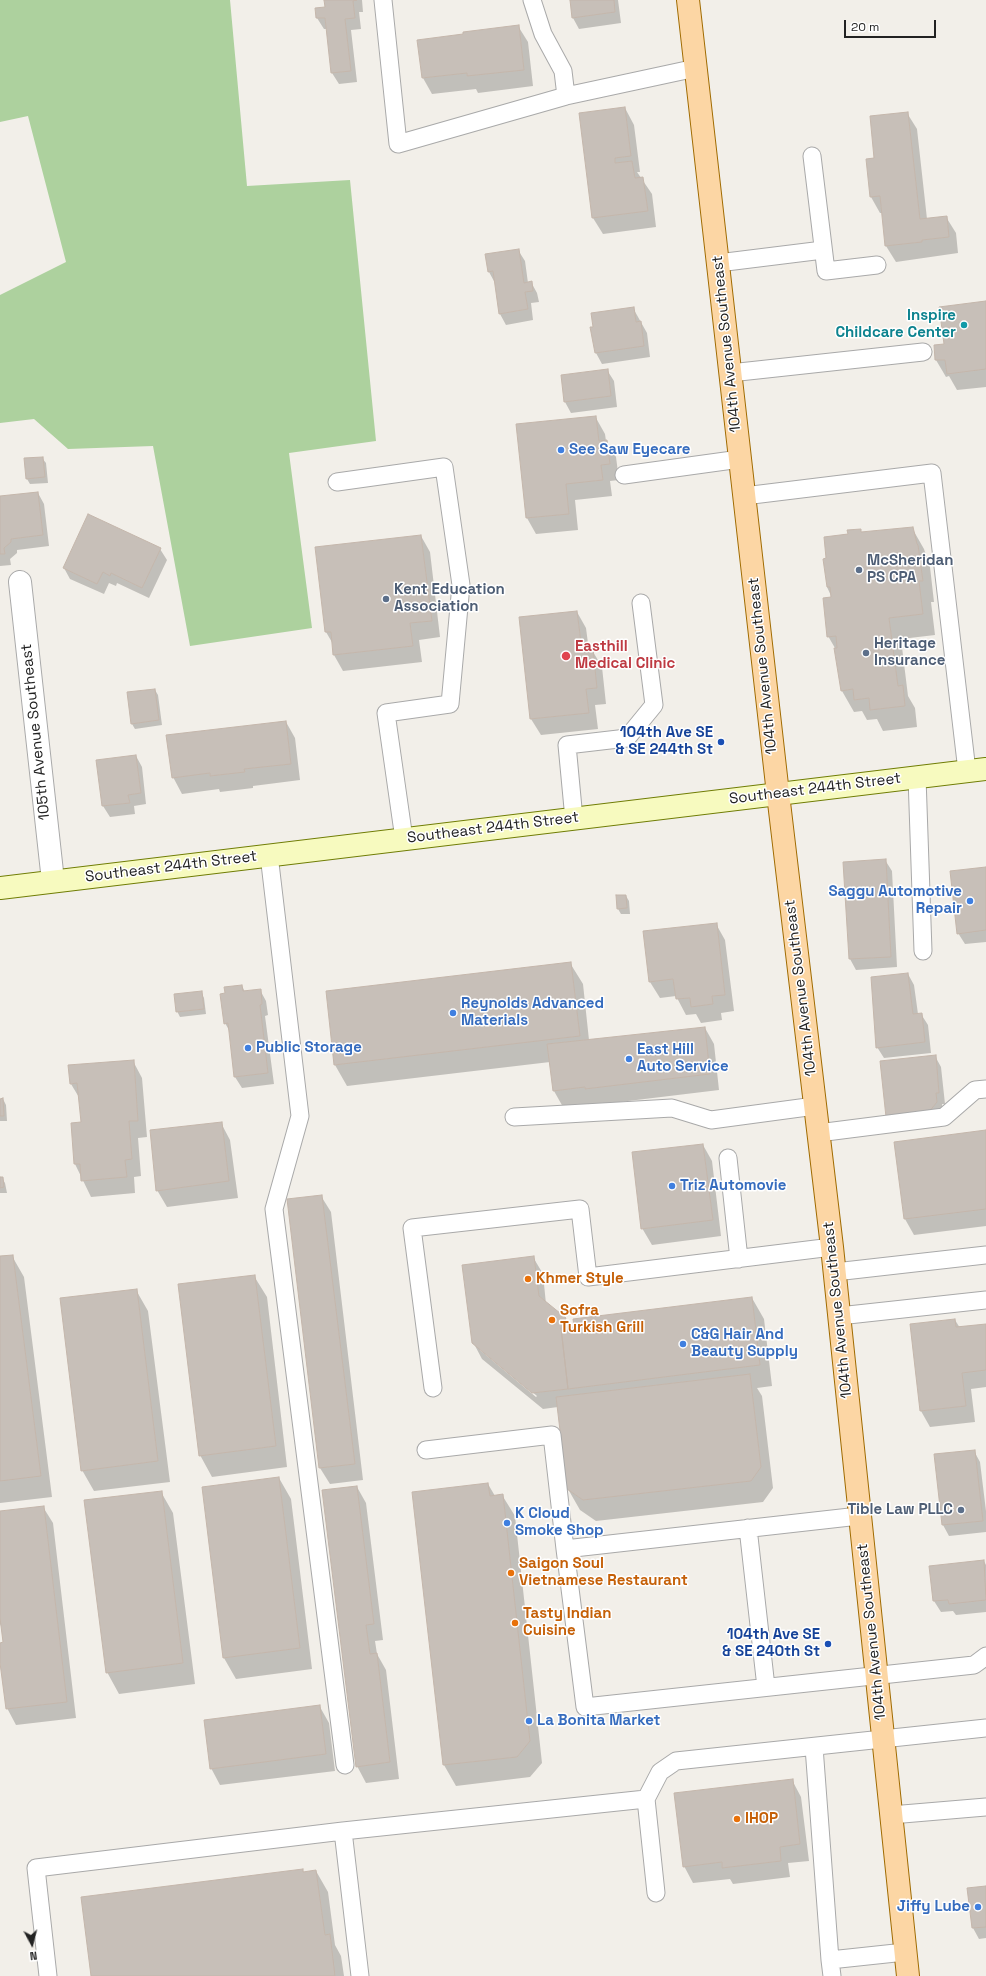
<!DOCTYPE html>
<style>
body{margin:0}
#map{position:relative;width:986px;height:1976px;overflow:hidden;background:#f2efe9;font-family:"Space Grotesk",sans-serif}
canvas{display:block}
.north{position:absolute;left:12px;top:1924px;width:40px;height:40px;-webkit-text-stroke:3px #fff;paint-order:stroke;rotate:173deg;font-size:11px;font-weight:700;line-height:16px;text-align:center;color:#222}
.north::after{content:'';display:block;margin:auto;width:14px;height:18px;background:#222;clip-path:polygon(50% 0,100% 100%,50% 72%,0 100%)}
.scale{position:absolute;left:844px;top:20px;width:92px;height:18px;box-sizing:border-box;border:2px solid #222;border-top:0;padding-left:5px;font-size:12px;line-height:14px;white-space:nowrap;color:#222;-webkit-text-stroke:3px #fff;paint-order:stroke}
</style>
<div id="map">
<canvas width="986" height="1976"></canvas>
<div class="north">N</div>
<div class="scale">20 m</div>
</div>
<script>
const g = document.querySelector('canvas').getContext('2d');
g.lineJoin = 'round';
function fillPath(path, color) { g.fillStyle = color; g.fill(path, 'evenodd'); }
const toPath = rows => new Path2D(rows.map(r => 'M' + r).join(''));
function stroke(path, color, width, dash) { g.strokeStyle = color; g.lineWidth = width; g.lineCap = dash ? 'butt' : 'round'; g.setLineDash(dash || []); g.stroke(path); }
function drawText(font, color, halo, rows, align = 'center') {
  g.font = font + ' "Space Grotesk",sans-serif'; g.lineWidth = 3; g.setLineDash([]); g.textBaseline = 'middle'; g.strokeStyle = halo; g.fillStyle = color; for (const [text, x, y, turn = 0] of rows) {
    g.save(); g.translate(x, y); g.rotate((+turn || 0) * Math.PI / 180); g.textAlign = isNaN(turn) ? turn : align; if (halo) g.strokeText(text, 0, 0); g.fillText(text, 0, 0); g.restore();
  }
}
fillPath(toPath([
 [0,0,230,0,247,186,350,180,376,441,289,453,312,628,190,646,153,446,68,449,34,419,0,423,0,295,66,262,28,116,0,122]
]), '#add19e');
fillPath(toPath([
 [325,0,362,0,363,12,359,12,361,29,351,30,357,82,339,84,332,73,327,29,324,29,317,18,326,8],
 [571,0,618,0,621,23,579,29,573,18],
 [518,26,528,42,533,86,478,93,476,89,432,94,423,78],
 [625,108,634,125,640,172,637,172,652,194,656,227,603,234,593,218],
 [907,113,917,129,927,219,946,217,956,233,958,253,896,262,886,246,883,213,880,213,871,197,867,160,875,159],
 [518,250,525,261,528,283,531,282,537,293,539,302,531,303,533,320,506,325,500,314,495,283,489,272],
 [986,302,986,387,957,390,949,376,946,377,936,360,935,346,945,345],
 [633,308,647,333,650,357,602,364,596,353,594,328],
 [607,370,614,381,617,407,571,413,565,402],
 [596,418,605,434,606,441,616,457,619,480,610,481,612,496,575,500,578,530,536,534,527,518,518,425],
 [42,458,46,463,48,483,30,484,27,479,25,459],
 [38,493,44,504,49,546,17,550,17,553,10,559,11,565,0,566,0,497],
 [912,528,924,549,930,567,934,602,931,602,935,635,901,639,908,696,915,708,917,727,883,731,877,719,867,720,862,711,854,712,842,691,835,648,828,636,832,598,827,587,827,559,849,535,860,530,862,533],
 [421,536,430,552,440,637,419,640,422,662,343,671,334,655,333,644,326,632],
 [160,549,167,560,149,598,117,583,116,586,109,583,104,594,70,579,64,568],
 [577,612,586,628,589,651,592,650,602,667,606,704,595,705,598,729,541,735,531,719,520,618],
 [155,690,158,695,162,725,135,729,132,724,128,693],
 [286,722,295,738,300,780,253,786,253,788,220,792,219,789,182,794,173,777],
 [136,756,142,767,146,804,134,806,135,814,110,817,103,806,97,761],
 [885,860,892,871,897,967,856,970,850,959],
 [986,868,986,942,965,944,958,933],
 [626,896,629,901,630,914,621,914,618,909],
 [716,924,725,940,734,1011,721,1013,722,1020,701,1023,696,1014,686,1015,676,996,660,998,650,982],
 [570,963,583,984,589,1040,705,1028,714,1044,719,1090,595,1105,594,1104,563,1107,554,1091,550,1062,347,1086,335,1065],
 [908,974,914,985,918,1014,921,1014,928,1025,931,1053,884,1058,877,1047],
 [242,986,245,992,260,990,266,1001,268,1015,265,1016,274,1084,242,1088,235,1077,230,1032,225,1023],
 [201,992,204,998,206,1014,180,1017,177,1011],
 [935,1056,941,1067,945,1104,942,1104,943,1114,934,1123,881,1062],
 [133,1061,142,1078,147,1137,138,1138,141,1176,134,1177,135,1193,91,1197,75,1164,72,1124,82,1123,80,1099,71,1084],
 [3,1099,6,1105,7,1121,0,1121,0,1100],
 [221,1123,230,1140,238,1198,167,1207,157,1190],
 [986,1131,986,1226,914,1235,905,1219],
 [703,1145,712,1161,721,1236,652,1245,642,1228],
 [0,1178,2,1178,5,1183,7,1193,0,1193],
 [321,1196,331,1212,363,1480,330,1484,320,1468],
 [12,1256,24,1277,52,1497,0,1503,0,1257],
 [533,1257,543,1274,546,1304,565,1319,570,1328,752,1298,764,1319,772,1386,757,1388,762,1396,773,1488,763,1502,596,1521,580,1510,568,1489,558,1407,543,1409,482,1359,473,1342],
 [480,1348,537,1396,536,1397,480,1350],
 [254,1276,267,1297,287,1467,212,1477,200,1455],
 [136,1290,148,1311,170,1482,94,1491,82,1470],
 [955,1320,960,1328,986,1325,986,1387,971,1389,975,1422,930,1427,921,1411,911,1325],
 [974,1451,980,1462,986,1511,986,1532,949,1536,943,1525],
 [279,1478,291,1499,312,1669,236,1679,224,1658],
 [488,1484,495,1496,502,1495,515,1516,542,1763,530,1777,456,1786,444,1765,413,1493],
 [357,1487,366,1503,383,1640,375,1641,377,1654,386,1670,399,1779,366,1783,357,1766],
 [161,1492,173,1513,195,1684,119,1694,107,1672],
 [43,1507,53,1523,76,1718,16,1725,7,1708,0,1655,0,1644,4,1643,2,1628,0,1624,0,1512],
 [984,1561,986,1565,986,1612,956,1615,953,1611,941,1612,934,1601,930,1567],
 [320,1707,329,1723,335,1771,220,1785,211,1768],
 [792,1780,801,1797,809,1861,788,1863,790,1877,733,1884,730,1879,693,1883,684,1866],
 [303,1870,304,1873,316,1871,328,1892,335,1945,341,1956,344,1976,92,1976],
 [986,1887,986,1938,979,1939,973,1928,968,1889]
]), '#0003');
const building = toPath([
 [324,0,357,0,353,1,355,18,345,19,351,71,331,73,325,18,316,18,315,8,325,7,324,0],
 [570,0,614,0,615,12,572,18,570,0],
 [519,25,524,70,467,76,467,73,422,78,417,40,463,34,463,32,519,25],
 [625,107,631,156,615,158,615,163,632,161,635,178,643,177,648,211,592,218,579,113,625,107],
 [908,112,920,219,947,216,949,237,922,240,922,242,885,246,880,196,870,197,866,159,874,158,870,116,908,112],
 [519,249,524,283,532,281,533,291,525,292,528,309,499,314,493,271,488,272,485,254,519,249],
 [986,301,986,369,947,374,945,360,935,360,934,345,944,344,939,307,986,301],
 [634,307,636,322,641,321,644,346,595,353,590,327,593,327,591,313,634,307],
 [608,369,611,396,564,402,561,375,608,369],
 [596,416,599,441,607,440,610,464,601,465,603,480,566,484,569,514,526,518,516,424,596,416],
 [43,457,45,477,26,479,24,458,43,457],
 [38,492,43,535,11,539,11,542,4,548,5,554,0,554,0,496,38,492],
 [88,514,161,548,142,588,111,573,110,576,103,572,97,584,63,568,88,514],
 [913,527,917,544,918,545,923,581,919,581,923,614,889,618,898,686,903,685,905,706,870,710,869,698,854,700,853,689,841,691,834,648,837,648,836,636,827,637,823,598,831,597,830,587,827,587,823,559,826,558,824,537,848,534,847,530,861,529,861,532,913,527],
 [421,535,432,621,410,623,413,646,333,655,331,632,325,632,315,547,421,535],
 [577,611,582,650,593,649,597,688,586,689,589,713,530,719,519,617,577,611],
 [155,689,159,720,131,724,127,692,155,689],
 [286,721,291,764,244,769,245,772,210,776,210,773,172,778,166,735,286,721],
 [136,755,141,793,128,795,130,803,102,806,96,760,136,755],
 [886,859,891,957,849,959,843,862,886,859],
 [986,867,986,930,957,934,950,871,986,867],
 [616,895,626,895,627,908,617,909,616,895],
 [717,923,725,995,712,996,713,1004,691,1007,690,998,676,999,673,979,649,982,643,931,717,923],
 [571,962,580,1036,334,1065,326,991,571,962],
 [908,973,913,1014,922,1013,925,1042,876,1048,871,977,908,973],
 [242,985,243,991,261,989,262,1004,260,1005,268,1073,234,1077,228,1023,224,1024,220,994,225,993,224,987,242,985],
 [202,991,204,1009,176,1012,174,994,202,991],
 [705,1027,710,1074,585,1089,585,1087,553,1091,547,1044,705,1027],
 [936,1055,939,1093,936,1093,937,1102,928,1113,886,1117,880,1061,936,1055],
 [134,1060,138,1121,129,1121,132,1159,125,1160,127,1177,81,1181,80,1164,74,1164,71,1123,81,1122,77,1083,70,1084,68,1065,134,1060],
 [3,1098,4,1116,0,1116,0,1099,3,1098],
 [222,1122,229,1181,156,1191,150,1130,222,1122],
 [986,1130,986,1209,904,1219,894,1142,986,1130],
 [703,1144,713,1220,641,1229,632,1152,703,1144],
 [0,1177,3,1177,4,1187,0,1188,0,1177],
 [322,1195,355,1464,319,1468,287,1199,322,1195],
 [13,1255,41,1476,0,1481,0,1256,13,1255],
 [534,1256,539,1296,566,1318,561,1328,568,1389,532,1393,472,1343,462,1265,534,1256],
 [255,1275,276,1446,199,1456,178,1284,255,1275],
 [137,1289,158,1461,81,1471,60,1298,137,1289],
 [752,1297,760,1365,568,1389,561,1328,574,1327,573,1319,752,1297],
 [955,1319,956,1327,986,1324,986,1370,962,1373,966,1406,920,1411,910,1324,955,1319],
 [750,1374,761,1467,751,1481,583,1500,567,1489,556,1397,750,1374],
 [975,1450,983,1521,942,1525,934,1454,975,1450],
 [279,1477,300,1648,223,1658,202,1487,279,1477],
 [488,1483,490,1496,503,1494,530,1741,517,1757,443,1765,412,1492,488,1483],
 [357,1486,374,1624,366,1625,370,1654,377,1653,390,1762,356,1767,322,1490,357,1486],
 [162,1491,183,1663,106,1673,84,1500,162,1491],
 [44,1506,67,1702,6,1709,0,1663,0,1643,3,1642,0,1618,0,1511,44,1506],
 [984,1560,986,1600,949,1604,948,1600,933,1601,929,1566,984,1560],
 [320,1705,326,1754,210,1769,204,1720,320,1705],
 [793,1779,800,1844,780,1847,781,1861,722,1868,722,1862,683,1867,674,1793,793,1779],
 [303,1869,303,1872,316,1870,325,1935,330,1934,335,1976,91,1976,81,1897,303,1869],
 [986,1886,986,1927,972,1928,967,1888,986,1886]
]);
fillPath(building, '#c7bfb8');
stroke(building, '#c4b6ab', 1);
const lane = toPath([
 [383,0,398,144,566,96,563,71,543,34,532,0],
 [566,96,696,68],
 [812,156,826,271,877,265],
 [718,263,823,250],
 [730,373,923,352],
 [624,475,740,459],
 [337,482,444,467,461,585,450,704,386,713,404,839],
 [744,496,932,473,967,771],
 [917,777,923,951],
 [574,819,567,745,627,738,654,705,641,603],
 [269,855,300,1116,274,1209,345,1765],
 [514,1117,672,1108,711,1120,815,1106],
 [818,1133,944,1117,975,1090,986,1089],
 [728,1158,739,1259],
 [835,1272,986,1255],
 [839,1316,986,1300],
 [433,1388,412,1228,580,1209,588,1277,832,1247],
 [426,1450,552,1435,565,1549],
 [859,1516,565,1549,585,1707,974,1665,986,1656],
 [748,1528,766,1687],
 [814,1747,830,1960],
 [646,1799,660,1772,676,1761,986,1728],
 [891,1815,986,1807],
 [48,1976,36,1868,343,1831],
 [360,1976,343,1831,646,1799,656,1893],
 [832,1976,830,1960,905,1952]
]);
const street = toPath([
 [20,582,53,881]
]);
const secondary = toPath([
 [0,888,986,769]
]);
const primary = toPath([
 [688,0,778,794,832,1247,908,1976]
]);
stroke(lane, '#a9a9a9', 19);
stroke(street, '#a9a9a9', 24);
stroke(secondary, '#707d05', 24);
stroke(primary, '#a06b00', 24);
stroke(lane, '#fff', 17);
stroke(street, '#fff', 22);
stroke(secondary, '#f7fabf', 22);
stroke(primary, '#fcd6a4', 22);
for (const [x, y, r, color] of [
 [964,325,4,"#0f9aa8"],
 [561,450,4,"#3f7fe0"],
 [859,570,4,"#5c6f8a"],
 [386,599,4,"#5c6f8a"],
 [866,653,4,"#5c6f8a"],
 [566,656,5,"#e0444e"],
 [721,742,4,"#1a4fb4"],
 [970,901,4,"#3f7fe0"],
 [453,1013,4,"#3f7fe0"],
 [248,1048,4,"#3f7fe0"],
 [629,1059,4,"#3f7fe0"],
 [672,1186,4,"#3f7fe0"],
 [528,1279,4,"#e8710a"],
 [552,1320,4,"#e8710a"],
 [683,1344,4,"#3f7fe0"],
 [961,1510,4,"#5c6f8a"],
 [507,1523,4,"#3f7fe0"],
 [511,1573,4,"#e8710a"],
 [515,1623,4,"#e8710a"],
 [828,1644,4,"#1a4fb4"],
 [529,1721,4,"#3f7fe0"],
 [737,1819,4,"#e8710a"],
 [978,1907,4,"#3f7fe0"]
]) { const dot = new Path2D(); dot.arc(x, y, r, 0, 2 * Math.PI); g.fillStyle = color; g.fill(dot); stroke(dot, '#fff', 1.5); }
drawText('bold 15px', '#0d838f', '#fff', [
 ["Inspire",956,316],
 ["Childcare Center",956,333]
], 'right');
drawText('15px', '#222', '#fff', [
 ["104th Avenue Southeast",727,344,-96],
 ["104th Avenue Southeast",763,666,-96],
 ["105th Avenue Southeast",36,732,-96],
 ["Southeast 244th Street",815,789,-7],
 ["Southeast 244th Street",493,828,-7],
 ["Southeast 244th Street",171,867,-7],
 ["104th Avenue Southeast",801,988,-97],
 ["104th Avenue Southeast",838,1310,-96],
 ["104th Avenue Southeast",872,1632,-96]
]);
drawText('bold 15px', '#366cbe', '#fff', [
 ["See Saw Eyecare",569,450],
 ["Saggu Automotive",962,892,"right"],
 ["Repair",962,909,"right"],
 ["Reynolds Advanced",461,1004],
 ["Materials",461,1021],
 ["Public Storage",256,1048],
 ["East Hill",637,1050],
 ["Auto Service",637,1067],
 ["Triz Automovie",680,1186],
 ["C&G Hair And",691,1335],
 ["Beauty Supply",691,1352],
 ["K Cloud",515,1514],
 ["Smoke Shop",515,1531],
 ["La Bonita Market",537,1721],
 ["Jiffy Lube",970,1907,"right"]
], 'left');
drawText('bold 15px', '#4e5e75', '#fff', [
 ["McSheridan",867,561],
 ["PS CPA",867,578],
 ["Kent Education",394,590],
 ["Association",394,607],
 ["Heritage",874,644],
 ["Insurance",874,661],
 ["Tible Law PLLC",953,1510,"right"]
], 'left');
drawText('bold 15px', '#be3a42', '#fff', [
 ["Easthill",575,647],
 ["Medical Clinic",575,664]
], 'left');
drawText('bold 15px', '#164399', '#fff', [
 ["104th Ave SE",713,733],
 ["& SE 244th St",713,750],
 ["104th Ave SE",820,1635],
 ["& SE 240th St",820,1652]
], 'right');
drawText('bold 15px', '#c56008', '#fff', [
 ["Khmer Style",536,1279],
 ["Sofra",560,1311],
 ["Turkish Grill",560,1328],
 ["Saigon Soul",519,1564],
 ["Vietnamese Restaurant",519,1581],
 ["Tasty Indian",523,1614],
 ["Cuisine",523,1631],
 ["IHOP",745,1819]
], 'left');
</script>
